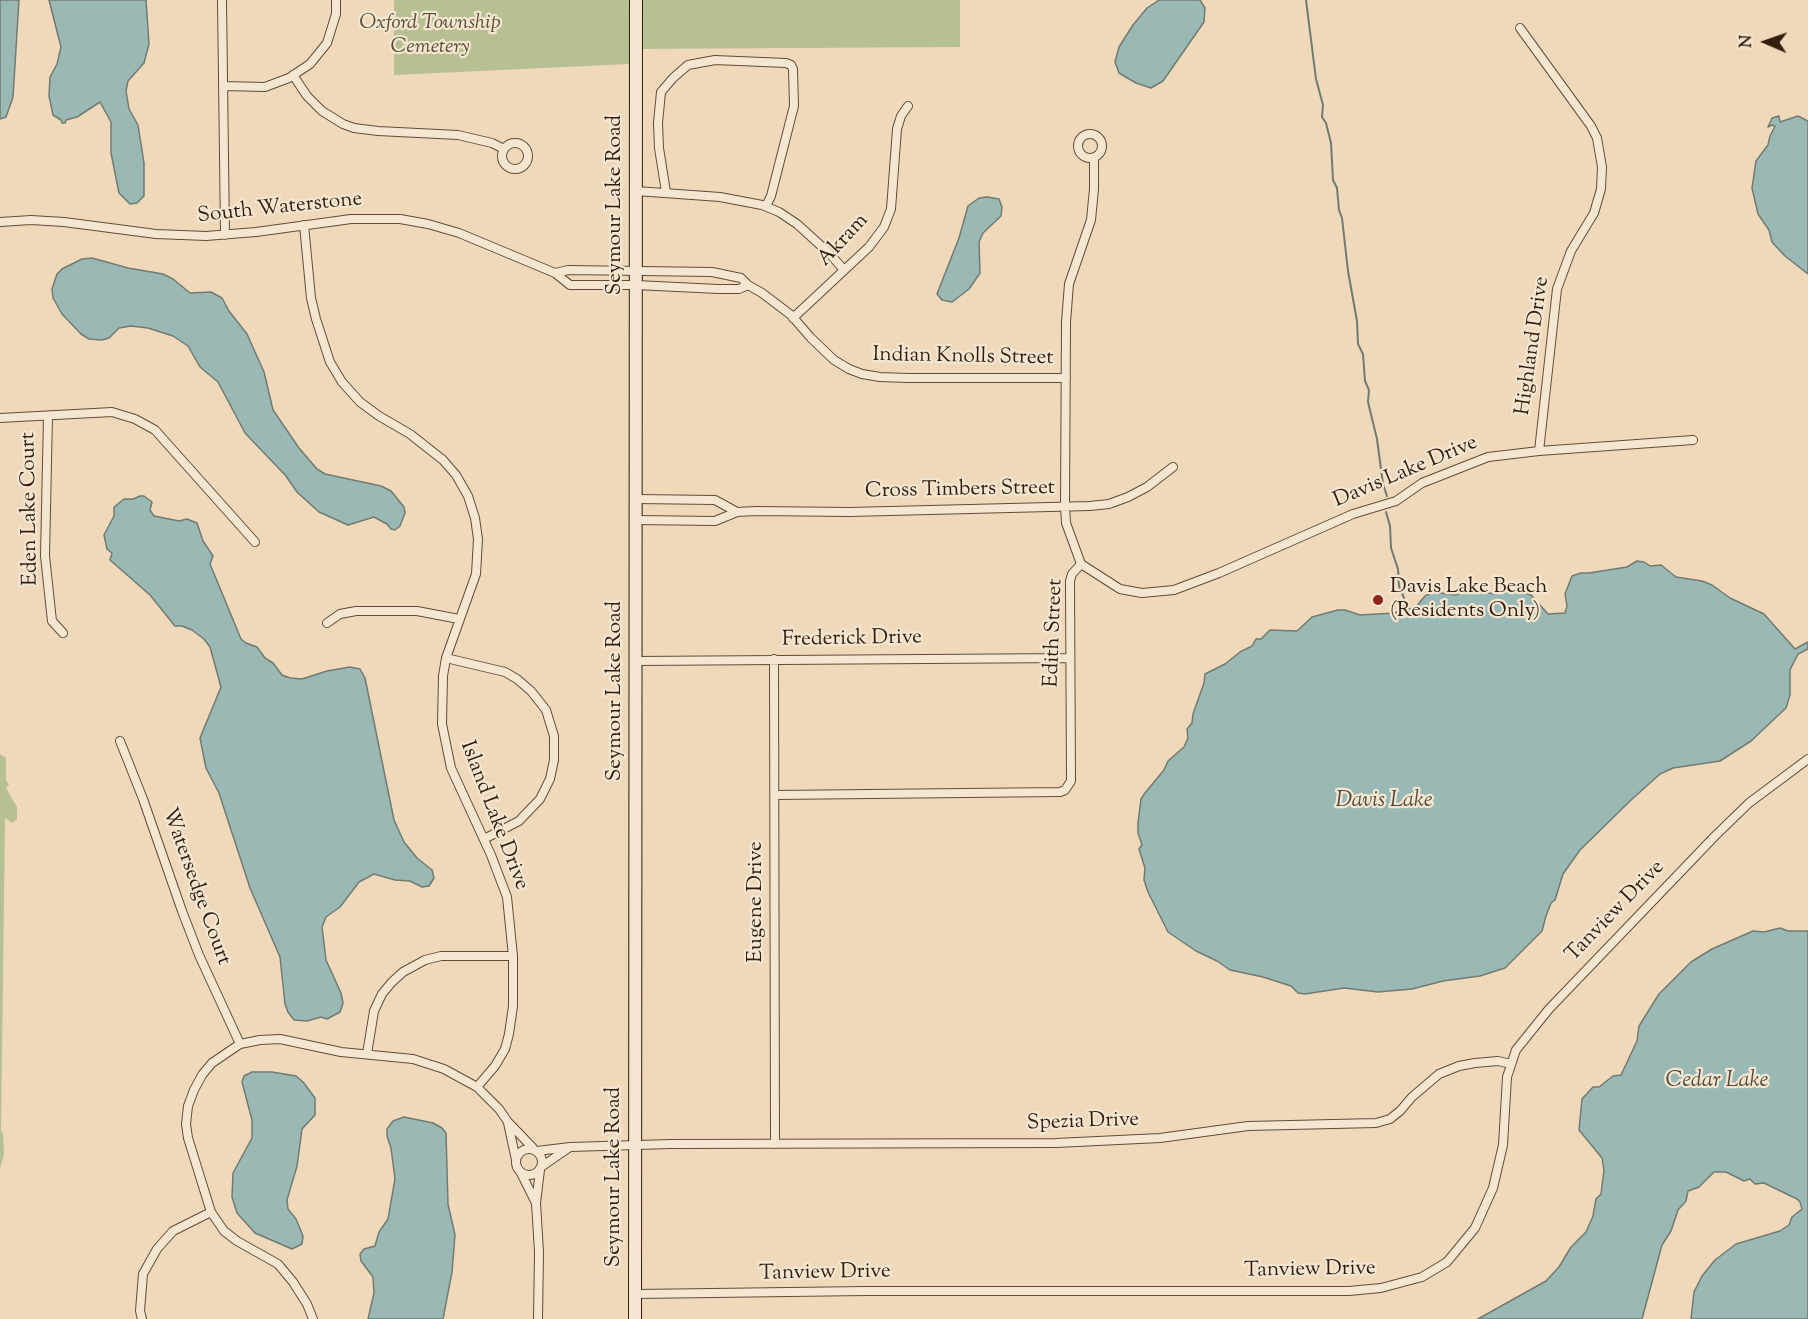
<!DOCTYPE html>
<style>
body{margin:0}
#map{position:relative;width:1808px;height:1319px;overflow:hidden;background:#efd9ba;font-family:"Sorts Mill Goudy",serif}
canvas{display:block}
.north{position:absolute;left:1736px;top:12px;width:60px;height:60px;-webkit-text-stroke:4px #f5e6d2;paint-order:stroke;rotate:272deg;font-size:16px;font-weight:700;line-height:24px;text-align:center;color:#331d0d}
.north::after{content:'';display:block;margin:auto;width:21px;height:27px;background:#331d0d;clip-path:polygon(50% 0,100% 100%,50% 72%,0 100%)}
</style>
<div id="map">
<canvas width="1808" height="1319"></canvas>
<div class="north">N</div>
</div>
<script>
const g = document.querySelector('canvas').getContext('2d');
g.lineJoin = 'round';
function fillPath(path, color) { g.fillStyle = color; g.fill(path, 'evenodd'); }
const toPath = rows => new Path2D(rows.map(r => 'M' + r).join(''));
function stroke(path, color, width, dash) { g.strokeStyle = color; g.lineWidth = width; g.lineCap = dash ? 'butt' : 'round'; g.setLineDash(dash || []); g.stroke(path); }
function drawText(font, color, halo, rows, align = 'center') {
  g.font = font + ' "Sorts Mill Goudy",serif'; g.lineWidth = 4.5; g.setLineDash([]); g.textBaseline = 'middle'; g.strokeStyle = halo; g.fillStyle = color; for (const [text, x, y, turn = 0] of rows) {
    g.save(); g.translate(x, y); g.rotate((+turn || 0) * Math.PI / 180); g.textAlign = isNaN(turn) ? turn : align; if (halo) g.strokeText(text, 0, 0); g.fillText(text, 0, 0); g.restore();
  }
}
fillPath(toPath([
 [394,0,960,0,960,47,630,49,629,64,394,75],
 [0,754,6,758,6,780,9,785,6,788,17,807,17,819,12,823,5,818,1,1132,3,1133,4,1154,0,1169,0,1230]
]), '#b6c092');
const water = toPath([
 [0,0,19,0,13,97,6,117,0,119,0,0],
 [49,0,146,0,149,44,144,63,128,81,126,91,129,109,138,125,144,163,144,196,137,203,130,204,119,193,111,153,111,122,100,102,77,117,66,120,65,123,62,123,61,120,53,115,49,96,50,77,57,64,61,47,49,0],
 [1159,0,1200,0,1205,8,1204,22,1163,81,1151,88,1136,83,1119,73,1115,62,1119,47,1133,25,1147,8,1159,0],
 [1779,116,1780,122,1798,116,1808,121,1808,274,1785,256,1772,242,1769,230,1758,214,1752,188,1756,161,1768,145,1770,136,1775,126,1772,125,1768,127,1772,118,1779,116],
 [987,197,999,199,1002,207,1001,216,983,233,979,242,980,273,969,289,952,302,942,300,937,294,959,238,968,206,979,198,987,197],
 [92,258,128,268,163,274,173,279,190,293,211,292,222,298,229,311,247,334,264,372,273,410,299,448,317,469,325,474,381,486,391,491,404,507,405,513,400,526,395,530,391,529,387,524,374,517,348,525,319,512,297,492,286,476,245,433,218,382,200,367,188,346,173,336,148,328,131,326,119,328,109,338,102,340,89,339,81,334,62,314,53,298,52,289,57,274,62,269,82,259,92,258],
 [140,496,144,496,152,502,150,510,154,516,179,521,187,519,197,523,203,541,213,556,210,564,241,639,246,643,257,647,265,658,273,663,282,675,290,678,302,679,327,671,350,667,360,669,365,678,394,820,404,842,417,858,432,870,434,878,429,886,422,887,410,881,395,880,374,874,359,882,340,907,326,917,322,927,326,960,341,993,343,1003,340,1012,327,1019,321,1017,307,1021,294,1020,288,1012,285,1004,280,957,250,888,219,793,206,768,200,738,221,687,210,647,204,639,192,630,182,626,175,626,150,595,110,560,112,553,107,549,104,535,114,516,114,507,124,499,133,499,140,496],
 [1637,561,1644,562,1650,566,1661,565,1676,577,1702,581,1712,585,1730,598,1764,614,1795,649,1808,642,1808,649,1798,654,1790,670,1790,695,1786,708,1751,741,1720,761,1673,768,1660,774,1630,801,1580,850,1563,874,1555,900,1551,903,1546,916,1542,931,1505,968,1480,976,1443,981,1412,989,1378,992,1344,988,1305,994,1298,993,1291,986,1263,977,1230,970,1217,961,1196,951,1168,932,1148,892,1144,880,1145,868,1139,849,1142,845,1138,833,1138,823,1141,799,1145,793,1164,770,1168,761,1184,747,1188,738,1187,729,1192,723,1193,714,1204,683,1205,674,1225,664,1240,652,1252,646,1256,639,1261,639,1270,630,1297,631,1312,617,1338,610,1345,610,1360,615,1395,613,1404,608,1414,609,1425,596,1434,592,1455,595,1470,590,1495,594,1500,591,1513,590,1531,595,1548,614,1565,613,1567,606,1565,594,1572,576,1581,573,1589,573,1627,567,1637,561],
 [1780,928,1788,931,1808,931,1808,1319,1691,1319,1694,1292,1702,1276,1715,1260,1736,1244,1780,1231,1789,1225,1792,1217,1802,1209,1800,1202,1797,1199,1764,1183,1755,1184,1750,1179,1744,1181,1726,1172,1714,1172,1699,1187,1688,1191,1686,1201,1678,1210,1671,1231,1662,1245,1642,1319,1478,1319,1546,1281,1559,1267,1571,1247,1586,1232,1593,1216,1596,1199,1601,1194,1604,1170,1602,1158,1579,1130,1582,1099,1593,1087,1599,1087,1613,1076,1621,1075,1637,1041,1639,1026,1659,994,1691,962,1712,949,1753,931,1764,932,1780,928],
 [252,1072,272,1072,296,1076,303,1082,315,1098,315,1115,302,1129,297,1166,287,1200,288,1209,296,1219,303,1236,302,1244,292,1249,255,1233,237,1213,232,1197,233,1173,252,1138,252,1120,242,1082,244,1076,252,1072],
 [404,1117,433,1123,442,1128,446,1133,448,1204,455,1235,452,1272,443,1319,368,1319,374,1293,373,1277,361,1261,360,1254,364,1249,375,1246,379,1232,388,1219,395,1179,391,1148,387,1136,387,1129,393,1121,404,1117]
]);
fillPath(water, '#9ab9b5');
stroke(water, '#717b72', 1.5);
stroke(toPath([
 [1306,0,1316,79,1323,105,1322,117,1326,123,1331,143,1333,180,1337,188,1339,210,1342,218,1348,271,1357,321,1358,344,1363,354,1365,381,1369,390,1368,402,1377,439,1383,484,1387,496],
 [1386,512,1390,526,1391,548,1398,569,1399,586,1404,598,1404,608]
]), '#717b72', 2);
const street = toPath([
 [222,0,225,235],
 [1520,28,1591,126,1597,138,1602,167,1601,189,1594,213,1571,251,1557,289,1539,451],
 [293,75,307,96,322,111,343,124,354,128,378,131,458,135,492,143,504,149],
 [223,86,265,87,289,78,310,64,327,43,336,14,336,0],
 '1078 146a12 12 0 1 1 24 0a12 12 0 1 1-24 0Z',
 '502 156a13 13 0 1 1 26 0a13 13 0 1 1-26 0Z',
 [636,191,720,197,762,205,779,212,797,224,829,253,844,270],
 [666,192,659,148,658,123,661,92,673,78,688,65,715,60,786,63,791,65,793,69,794,106,771,196,766,206],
 [0,222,31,220,64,222,156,234,206,236,256,232,351,219,400,219,428,224,459,233,555,273,570,285,636,285,718,289,739,289,748,285],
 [304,225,311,298,316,319,330,362,342,382,360,402,379,416,410,434,443,460,456,475,468,496,475,518,478,539,476,574,446,658,443,676,442,724,451,768,491,855,507,897,513,956,513,1006,509,1034,505,1049,495,1066,477,1087],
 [555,273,568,270,712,272,741,278,748,285,762,293,791,315,811,338,834,360,849,369,862,374,880,377,908,378,1066,378],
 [793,318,869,247,884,227,891,209,897,129,901,116,908,106],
 [48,416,45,556,52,621,63,633],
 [0,418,112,412,135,419,155,430,255,542],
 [636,499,715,500,737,512],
 [636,520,715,521,737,512,756,511,850,512,1090,506,1109,504,1128,497,1147,487,1173,467],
 [1081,564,1120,589,1142,593,1174,590,1219,573,1353,514,1396,501,1422,483,1488,457,1539,451,1693,440],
 [1081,564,1066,523,1065,506,1066,322,1069,284,1091,220,1094,189,1094,158],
 [327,623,340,614,356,611,417,611,459,619],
 [446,658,505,672,517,679,531,691,546,710,554,736,554,760,550,779,540,799,519,821,484,839],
 [774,659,775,1144],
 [635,661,1070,658],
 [120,741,143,799,182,911,199,955,240,1044],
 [775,795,1060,792,1065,790,1071,781,1070,581,1072,574,1081,564],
 [367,1054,374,1011,382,994,392,982,403,972,425,960,441,956,513,956],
 [508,1123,516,1160],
 [570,1147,671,1144,1056,1143,1160,1138,1248,1126,1376,1123,1390,1119,1400,1111,1412,1097,1439,1074,1459,1066,1475,1063,1498,1061,1511,1064],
 '516 1162a13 13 0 1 1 26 0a13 13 0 1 1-26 0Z',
 [537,1151,570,1147,541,1167],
 [521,1173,536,1203,540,1170],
 [536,1203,539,1252,538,1319],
 [635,1294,866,1291,1349,1291,1381,1288,1422,1277,1447,1262,1475,1228,1493,1188,1503,1145,1507,1077,1516,1050,1549,1009,1715,836,1749,803,1808,759],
 [142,1319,140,1311,143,1274,157,1249,173,1231,211,1212],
 [313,1319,307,1304,293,1282,278,1264,237,1241,224,1231,211,1212,188,1138,186,1124,188,1106,194,1090,202,1075,212,1063,240,1044,260,1040,280,1039,341,1052,413,1059,444,1069,477,1087,499,1109,508,1122,533,1148]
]);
const secondary = toPath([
 [635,1319,636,0]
]);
stroke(street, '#624c38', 10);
stroke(secondary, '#331d0d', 14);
stroke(street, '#f5e6d2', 8);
stroke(secondary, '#f5e6d2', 12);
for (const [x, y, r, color] of [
 [1378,600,6,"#8f2418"]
]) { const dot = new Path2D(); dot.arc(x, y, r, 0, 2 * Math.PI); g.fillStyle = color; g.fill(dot); stroke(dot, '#f5e6d2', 2); }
drawText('italic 21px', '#5a4e35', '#f5e6d2', [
 ["Oxford Township",430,24],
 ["Cemetery",430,48]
]);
drawText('21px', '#331d0d', '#f5e6d2', [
 ["Seymour Lake Road",616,205,-90],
 ["South Waterstone",280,209,-6],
 ["Akram",844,241,-47],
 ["Highland Drive",1534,346,-82],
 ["Indian Knolls Street",963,358,1],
 ["Davis Lake Drive",1406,473,-23],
 ["Cross Timbers Street",960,491,-1],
 ["Eden Lake Court",31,509,-91],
 ["Edith Street",1055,633,-88],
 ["Frederick Drive",852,640,-1],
 ["Seymour Lake Road",616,691,-90],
 ["Island Lake Drive",493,816,69],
 ["Watersedge Court",195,887,70],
 ["Eugene Drive",757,902,-90],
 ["Tanview Drive",1616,912,-46],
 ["Spezia Drive",1083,1123,-2],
 ["Seymour Lake Road",615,1177,-90],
 ["Tanview Drive",1310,1271,-1],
 ["Tanview Drive",825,1274,-1]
]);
drawText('21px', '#331d0d', '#f5e6d2', [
 ["Davis Lake Beach",1390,588],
 ["(Residents Only)",1390,612]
], 'left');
drawText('italic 22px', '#524c3f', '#f5e6d2', [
 ["Davis Lake",1384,802],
 ["Cedar Lake",1717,1082]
]);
</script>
